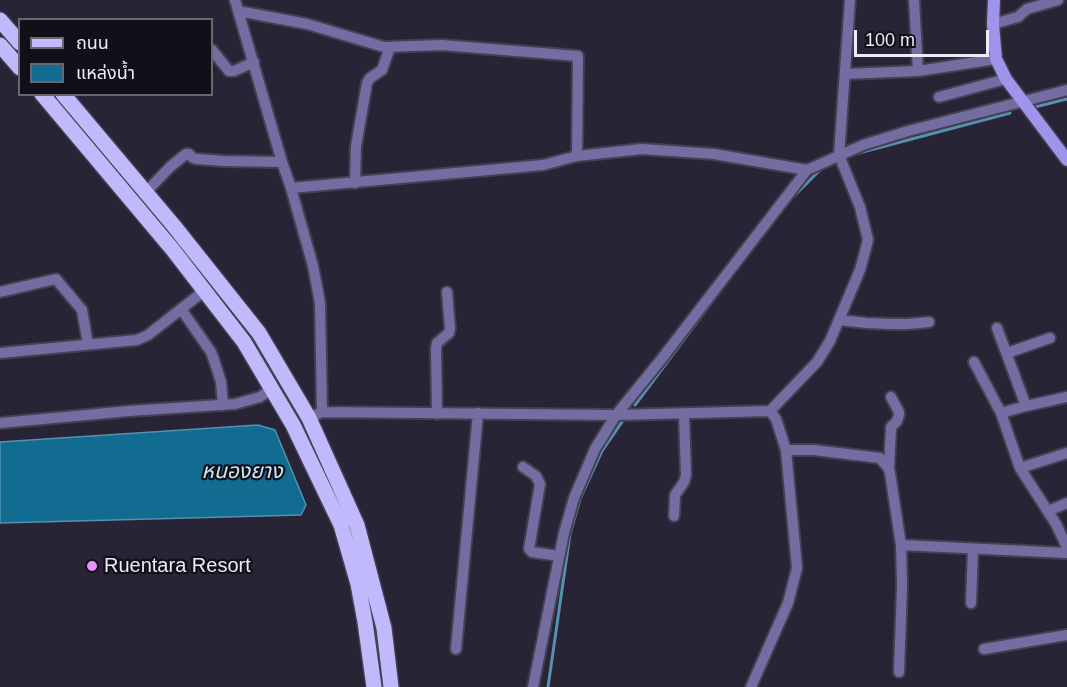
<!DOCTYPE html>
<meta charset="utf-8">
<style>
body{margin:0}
#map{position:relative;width:1067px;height:687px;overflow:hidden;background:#282436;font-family:Arial,"Noto Sans Thai",sans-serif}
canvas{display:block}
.legend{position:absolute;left:18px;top:18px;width:195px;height:78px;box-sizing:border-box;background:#110f17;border:2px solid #696771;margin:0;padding:8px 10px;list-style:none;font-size:18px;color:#edebf7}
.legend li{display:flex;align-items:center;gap:12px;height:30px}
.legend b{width:30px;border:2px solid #696771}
.scale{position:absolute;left:854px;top:30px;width:135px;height:27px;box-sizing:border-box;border:3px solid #edebf7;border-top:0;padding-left:8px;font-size:18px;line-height:21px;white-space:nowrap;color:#edebf7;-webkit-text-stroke:4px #110f17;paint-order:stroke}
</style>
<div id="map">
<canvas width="1067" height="687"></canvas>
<ul class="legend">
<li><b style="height:8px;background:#c0bafc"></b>ถนน</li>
<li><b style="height:16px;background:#126c91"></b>แหล่งน้ำ</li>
</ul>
<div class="scale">100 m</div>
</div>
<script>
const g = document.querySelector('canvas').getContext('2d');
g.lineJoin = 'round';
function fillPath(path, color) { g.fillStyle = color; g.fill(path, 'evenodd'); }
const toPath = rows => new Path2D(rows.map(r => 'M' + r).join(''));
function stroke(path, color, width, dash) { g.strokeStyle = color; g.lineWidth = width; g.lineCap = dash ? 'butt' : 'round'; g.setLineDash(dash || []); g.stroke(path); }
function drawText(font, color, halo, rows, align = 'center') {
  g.font = font + ' Arial,"Noto Sans Thai",sans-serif'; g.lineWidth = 4.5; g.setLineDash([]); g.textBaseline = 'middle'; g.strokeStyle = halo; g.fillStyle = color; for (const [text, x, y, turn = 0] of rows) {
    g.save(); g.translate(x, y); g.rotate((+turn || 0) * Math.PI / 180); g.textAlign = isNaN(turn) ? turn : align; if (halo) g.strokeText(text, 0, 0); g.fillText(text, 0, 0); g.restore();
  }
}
const water = toPath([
 [258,425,275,430,306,505,301,515,0,523,0,442,258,425]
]);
fillPath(water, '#126c91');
stroke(water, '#5492b0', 1.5);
stroke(toPath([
 [1031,108,1067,99],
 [855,154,1010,113],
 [790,200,822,168],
 [635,405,724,286],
 [548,687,570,534,580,499,602,451,622,422]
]), '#5492b0', 3);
const street = toPath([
 [235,0,282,162,291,188,313,266,320,303,322,412],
 [914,0,918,71],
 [238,11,307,24,384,47,442,45,578,56,577,156],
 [993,24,1018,17,1027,9,1058,0],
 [212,50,229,71,234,71,254,62],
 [845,74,918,71,996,59],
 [939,97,1006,79],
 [355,183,356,146,367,83,370,78,382,70,390,47],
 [291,188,543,165,577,156,642,149,714,154,807,170],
 [146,192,170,167,186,154,189,154,193,158,197,159,225,161,282,162],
 [0,292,56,279,82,310,88,344],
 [181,309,211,352,214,360,221,382,223,405],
 [839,320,867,323,890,324,908,324,929,322],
 [997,328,1026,406],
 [0,353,137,340,148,335,204,291],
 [1007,353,1050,338],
 [974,362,1001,413,1020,468,1056,524,1067,547],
 [770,411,817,362,830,341,860,270,868,240,860,207,839,155,850,0],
 [1001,413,1026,406,1067,397],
 [437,414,436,349,437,343,449,333,450,328,447,292],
 [309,418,322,412,616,415,770,411,776,419,786,450,814,450,880,458,889,469,890,473,901,545,1067,553],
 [0,423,129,411,235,404,260,397,273,388],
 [523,467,536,476,540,484,529,549,532,552,559,556],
 [1020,468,1067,453],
 [889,469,891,427,897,421,899,415,899,412,891,397],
 [1048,511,1067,503],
 [674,516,675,495,684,482,686,475,684,414],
 [971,603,973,549],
 [456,649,478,413],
 [984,649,1067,635],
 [899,672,902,586,901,545],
 [533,687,564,533,574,498,595,449,616,415,660,361,807,170,863,145,908,131,1067,90],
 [751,687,788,603,797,568,786,450]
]);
const secondary = toPath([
 [994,0,993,24,996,59,1006,79,1067,160]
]);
const primary = toPath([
 [0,20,20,43],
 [0,45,20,68],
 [42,94,173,250,244,342,293,425,341,525,358,584,365,622,374,687],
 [63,94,174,226,259,333,309,418,357,525,384,628,391,687]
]);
stroke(street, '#444051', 14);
stroke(secondary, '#444051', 15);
stroke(primary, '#444051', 18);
stroke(street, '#736da2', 10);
stroke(secondary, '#9e94e9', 12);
stroke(primary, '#c0bafc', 15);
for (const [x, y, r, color] of [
 [92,566,6,"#e98efe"]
]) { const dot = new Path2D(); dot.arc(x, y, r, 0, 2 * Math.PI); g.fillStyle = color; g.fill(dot); stroke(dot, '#110f17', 2); }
drawText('20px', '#edebf7', '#110f17', [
 ["Ruentara Resort",104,566]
], 'left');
drawText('italic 21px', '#cee6f2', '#110f17', [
 ["หนองยาง",242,472]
]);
</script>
